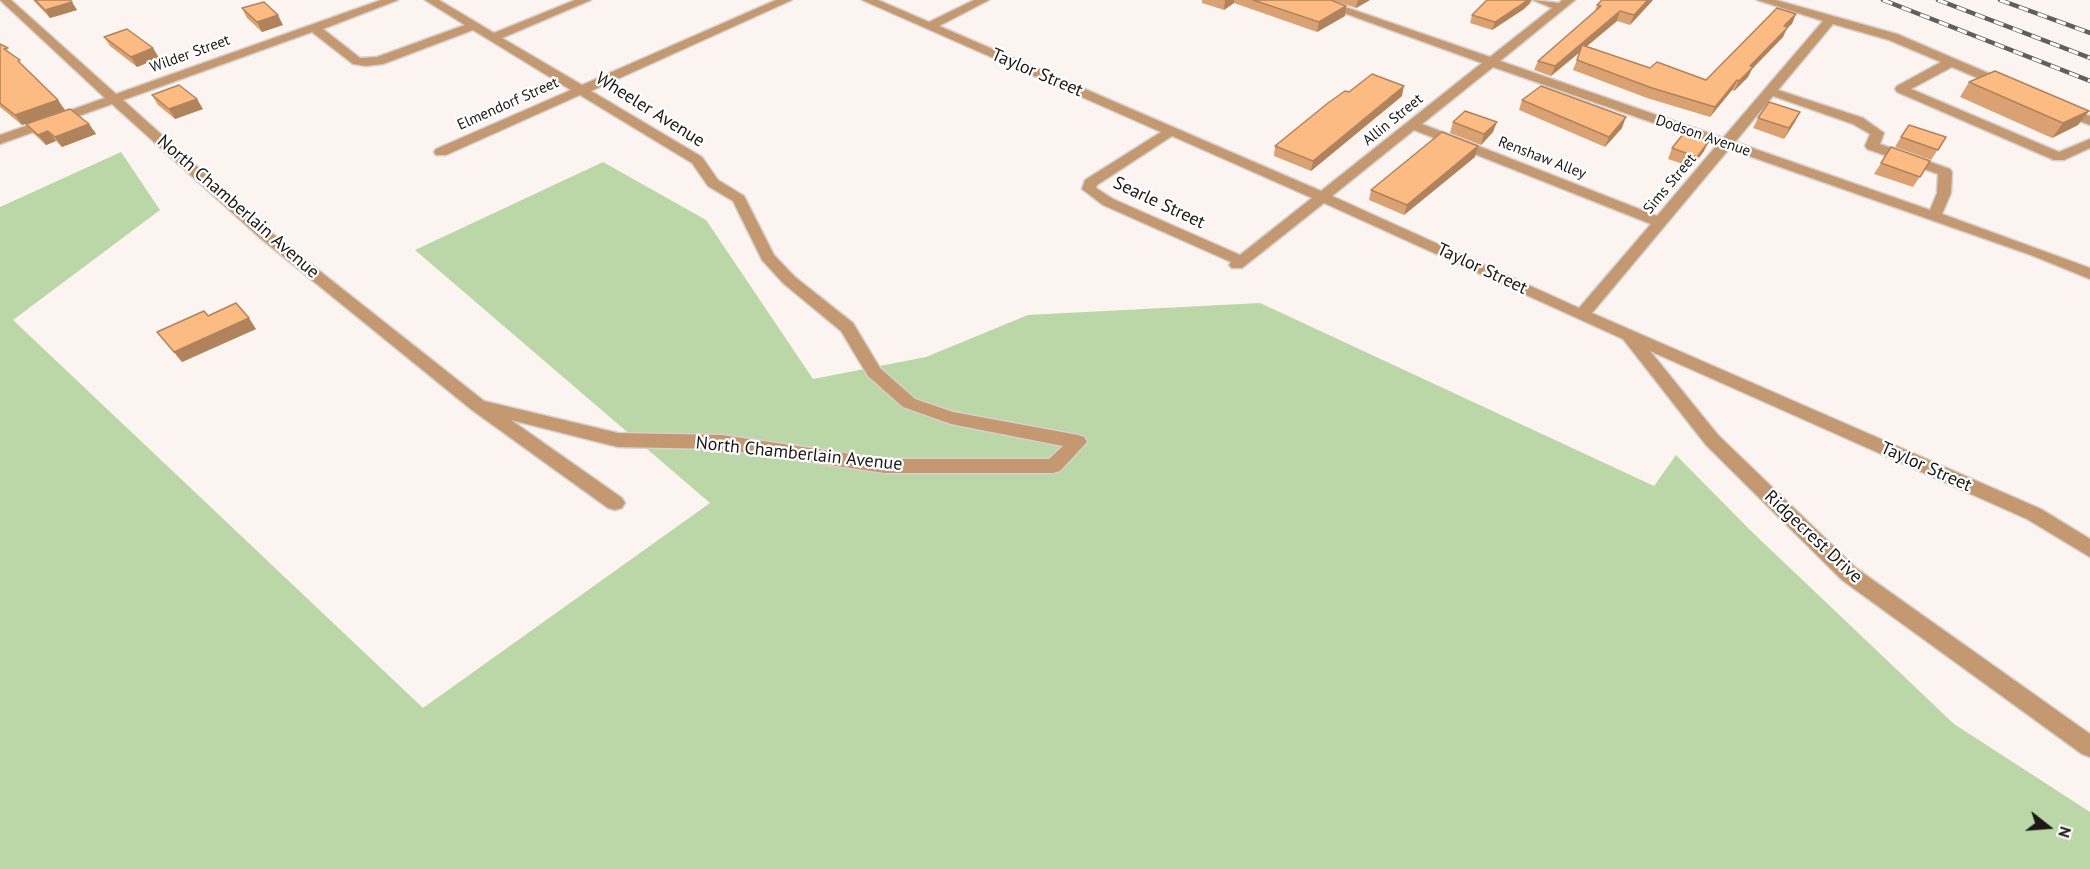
<!DOCTYPE html>
<style>
body{margin:0}
#map{position:relative;width:2090px;height:869px;overflow:hidden;background:#fbf4f0;font-family:"PT Sans",sans-serif}
canvas{display:block}
.north{position:absolute;left:2018px;top:797px;width:60px;height:60px;-webkit-text-stroke:4px #fff;paint-order:stroke;rotate:107deg;font-size:16px;font-weight:700;line-height:24px;text-align:center;color:#1b1817}
.north::after{content:'';display:block;margin:auto;width:21px;height:27px;background:#1b1817;clip-path:polygon(50% 0,100% 100%,50% 72%,0 100%)}
</style>
<div id="map">
<canvas width="2090" height="869"></canvas>
<div class="north">N</div>
</div>
<script>
const g = document.querySelector('canvas').getContext('2d');
g.lineJoin = 'round';
function fillPath(path, color) { g.fillStyle = color; g.fill(path, 'evenodd'); }
const toPath = rows => new Path2D(rows.map(r => 'M' + r).join(''));
function stroke(path, color, width, dash) { g.strokeStyle = color; g.lineWidth = width; g.lineCap = dash ? 'butt' : 'round'; g.setLineDash(dash || []); g.stroke(path); }
function drawText(font, color, halo, rows, align = 'center') {
  g.font = font + ' "PT Sans",sans-serif'; g.lineWidth = 4.5; g.setLineDash([]); g.textBaseline = 'middle'; g.strokeStyle = halo; g.fillStyle = color; for (const [text, x, y, turn = 0] of rows) {
    g.save(); g.translate(x, y); g.rotate((+turn || 0) * Math.PI / 180); g.textAlign = isNaN(turn) ? turn : align; if (halo) g.strokeText(text, 0, 0); g.fillText(text, 0, 0); g.restore();
  }
}
fillPath(toPath([
 [121,152,160,210,13,320,423,708,710,503,415,250,603,162,706,220,813,379,926,357,1028,315,1260,303,1654,486,1676,455,1751,531,1954,724,2090,812,2090,869,0,869,0,207]
]), '#bbd6a7');
const minor = toPath([
 [0,0,11,0,116,94,381,0,398,0,323,29,360,58,377,57,465,25,425,0,439,0,494,33,575,0,591,0,502,38,582,85,776,0,792,0,591,91,702,157,718,180,744,196,774,255,795,277,853,323,880,368,915,399,953,412,1078,435,1084,437,1087,442,1060,471,1053,473,885,473,722,449,618,447,511,420,622,498,625,503,622,508,615,510,608,508,472,410,259,237,112,104,0,144,0,135,105,98,0,0],
 [473,30,571,90,436,149,434,152,436,155,446,155,580,95,692,163,708,186,733,201,762,260,783,283,841,331,868,376,903,407,951,424,1063,446,1049,459,885,459,722,435,618,433,484,401,269,231,123,100,312,32,353,64,366,66,383,64,473,30],
 [862,0,878,0,929,22,974,0,989,0,939,26,1321,191,1482,63,1308,0,1325,0,1490,57,1552,8,1533,0,1559,3,1562,0,1575,0,1500,61,1723,138,1823,21,1757,0,1776,0,1897,34,2009,82,2011,85,2009,88,2001,88,1952,67,1911,89,2059,152,2090,139,2090,148,2064,160,2054,160,1897,92,1895,89,1897,86,1941,62,1889,40,1833,24,1778,90,1863,118,1884,133,1880,144,1950,169,1952,172,1951,193,1942,214,2090,268,2090,279,2031,255,1729,149,1592,313,2041,509,2090,539,2090,557,2027,519,1650,351,1718,435,1856,568,2090,734,2090,757,2082,754,1842,580,1706,445,1623,339,1324,203,1242,268,1232,268,1229,265,1231,262,1103,205,1082,189,1085,180,1161,132,862,0],
 [1493,67,1717,145,1657,216,1422,124,1493,67],
 [1773,96,1853,124,1870,134,1865,146,1867,149,1938,174,1937,193,1930,210,1735,142,1773,96],
 [1414,130,1651,224,1579,308,1332,196,1414,130],
 [1172,136,1312,198,1240,255,1113,199,1096,188,1097,185,1172,136],
 [2060,105,2090,116,2090,125,2055,112,2053,109,2055,106,2060,105]
]);
stroke(minor, '#d7d1cd', 3);
fillPath(minor, '#c49972');
const rail = toPath([
 [1883,0,2090,81],
 [1938,0,2090,58],
 [2000,0,2090,33]
]);
stroke(rail, '#625e5c', 4.5);
stroke(rail, '#fff', 3, [10]);
fillPath(toPath([
 [33,0,70,0,77,10,50,18],
 [1202,0,1331,0,1346,6,1345,16,1317,32,1234,3,1224,10,1202,3],
 [1332,0,1370,0,1356,8],
 [1602,0,1653,0,1630,25,1617,21,1586,47,1650,68,1706,80,1792,24,1787,28,1783,37,1752,69,1748,77,1734,91,1732,90,1710,117,1647,98,1573,70,1580,52,1551,76,1534,70,1538,61,1595,11,1597,5],
 [1532,2,1524,9,1492,30,1470,23,1472,15],
 [242,8,283,25,262,32,247,18],
 [104,37,153,48,159,58,137,67,110,46],
 [0,44,13,55,65,110,22,125,0,107],
 [1969,82,2089,111,2078,125,2052,138,1960,97],
 [1349,92,1402,96,1311,171,1274,156,1275,146],
 [152,95,203,109,175,119,158,105],
 [1522,100,1622,128,1605,147,1519,110],
 [1800,112,1784,139,1753,128,1758,118],
 [1453,122,1493,132,1481,145,1450,133],
 [26,124,89,124,96,134,62,147,56,141,46,145,34,134],
 [1901,137,1946,137,1931,160,1895,147],
 [1672,148,1704,151,1692,167,1668,159],
 [1475,157,1404,215,1369,200,1371,190],
 [1930,161,1913,187,1874,174,1881,163],
 [208,316,256,329,182,362,157,332]
]), '#daa172');
fillPath(toPath([
 [1225,0,1234,0,1234,3,1224,10],
 [1358,0,1370,0,1356,8],
 [1528,0,1532,0,1524,9,1492,30,1495,22],
 [1648,0,1653,0,1630,25,1634,15],
 [72,2,77,10,50,18,45,10],
 [1346,6,1345,16,1317,32,1319,22],
 [1620,11,1617,21,1551,76,1555,66],
 [1796,14,1792,24,1787,28,1783,37,1752,69,1748,77,1734,91,1739,81,1750,66,1784,26],
 [278,15,283,25,262,32,257,22],
 [153,48,159,58,137,67,131,57],
 [1737,80,1732,90,1710,117,1715,107],
 [1404,86,1402,96,1311,171,1313,161],
 [197,99,203,109,175,119,169,109],
 [58,100,65,110,22,125,15,115],
 [2089,111,2078,125,2052,138,2063,123],
 [1800,112,1795,122,1784,139,1789,128],
 [1626,117,1622,128,1605,147,1609,137],
 [1497,122,1493,132,1481,145,1484,134],
 [89,124,96,134,62,147,55,137],
 [48,131,56,141,46,145,38,135],
 [1709,141,1704,151,1692,167,1697,157],
 [1478,146,1475,157,1404,215,1407,205],
 [249,318,256,329,182,362,174,352]
]), '#b1835c');
const building = toPath([
 [35,0,70,0,72,2,45,10,35,0],
 [1253,0,1331,0,1346,6,1319,22,1253,0],
 [1487,0,1528,0,1495,22,1472,15,1487,0],
 [1602,0,1648,0,1634,15,1620,11,1555,66,1538,61,1601,6,1597,5,1602,0],
 [264,2,278,15,257,22,242,8,264,2],
 [1777,8,1796,14,1784,26,1788,27,1750,66,1753,67,1739,81,1737,80,1715,107,1652,88,1577,60,1582,45,1650,68,1657,62,1706,80,1777,8],
 [127,29,153,48,131,57,104,37,127,29],
 [0,44,8,48,4,49,20,60,18,61,58,100,15,115,0,103,0,44],
 [1995,71,2089,111,2063,123,1969,82,1995,71],
 [1372,74,1404,86,1313,161,1275,146,1328,103,1345,91,1349,92,1372,74],
 [179,85,197,99,169,109,152,95,179,85],
 [1541,86,1626,117,1609,137,1522,100,1541,86],
 [1769,102,1800,112,1789,128,1758,118,1769,102],
 [70,109,89,124,55,137,48,131,38,135,26,124,70,109],
 [1465,111,1497,122,1484,134,1453,122,1465,111],
 [1909,125,1946,137,1938,150,1901,137,1909,125],
 [1442,132,1478,146,1407,205,1371,190,1442,132],
 [1684,133,1709,141,1697,157,1672,148,1684,133],
 [1891,147,1930,161,1920,177,1881,163,1891,147],
 [236,303,249,318,174,352,157,332,204,311,208,316,236,303]
]);
fillPath(building, '#fdbb84');
stroke(building, '#b1835c', 1.5);
drawText('15px', '#1b1817', '#fff', [
 ["Wilder Street",190,54,-20],
 ["Elmendorf Street",508,104,-24],
 ["Allin Street",1393,120,-39],
 ["Dodson Avenue",1703,136,19],
 ["Renshaw Alley",1542,158,21],
 ["Sims Street",1670,184,-50]
]);
drawText('18px', '#1b1817', '#fff', [
 ["Taylor Street",1037,73,23],
 ["Wheeler Avenue",650,110,32],
 ["Searle Street",1159,203,25],
 ["North Chamberlain Avenue",238,207,41],
 ["Taylor Street",1482,269,25],
 ["North Chamberlain Avenue",799,454,6],
 ["Taylor Street",1926,467,24],
 ["Ridgecrest Drive",1813,537,43]
]);
</script>
